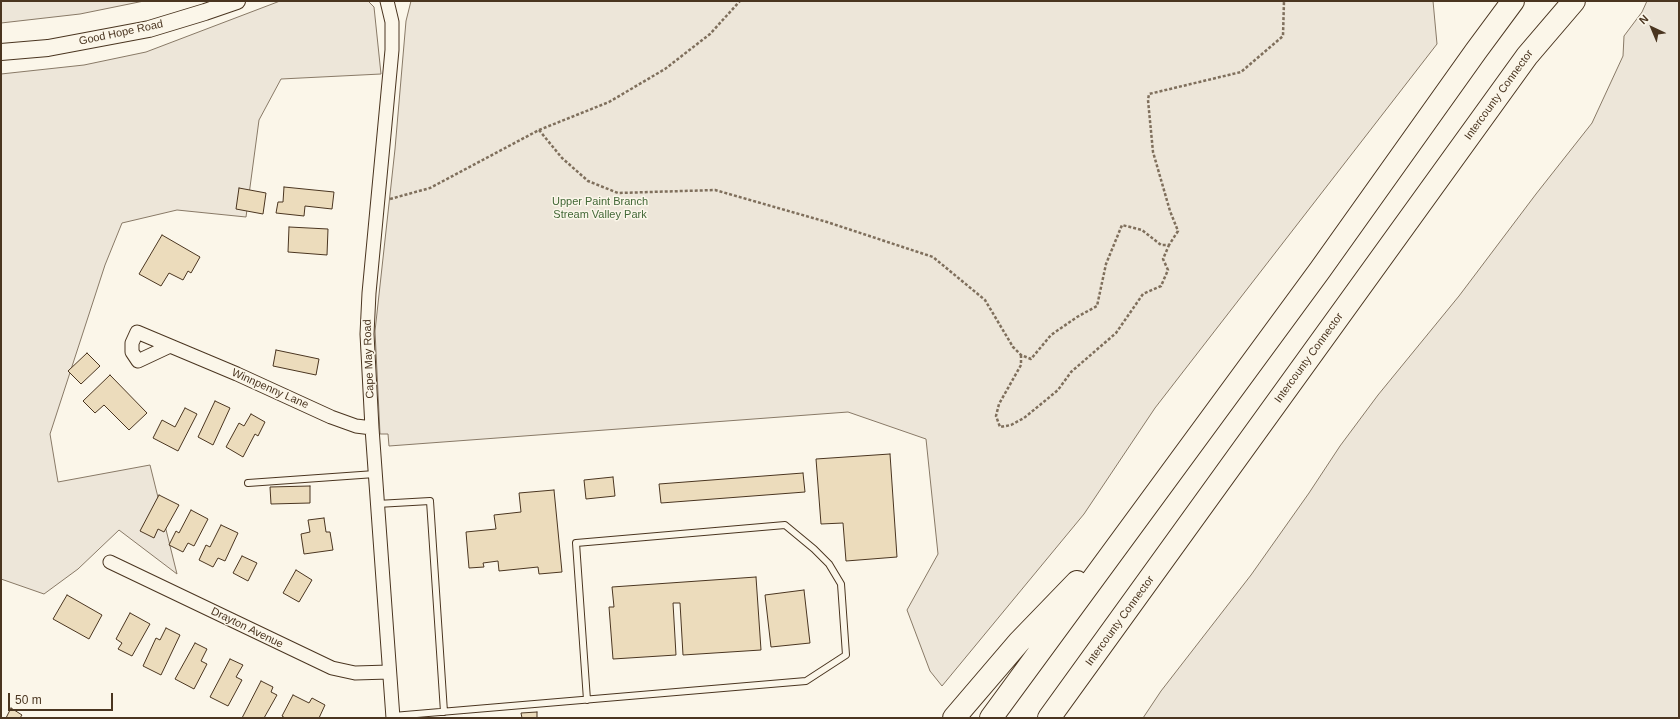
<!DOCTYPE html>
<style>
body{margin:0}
#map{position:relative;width:1680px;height:719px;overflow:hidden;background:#fbf6e9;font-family:Arial,sans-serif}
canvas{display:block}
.frame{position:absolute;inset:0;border:2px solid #4a3520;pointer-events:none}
.north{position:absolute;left:1632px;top:8px;width:40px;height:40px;-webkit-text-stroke:3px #fbf6e9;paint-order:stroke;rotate:316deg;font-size:11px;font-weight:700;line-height:16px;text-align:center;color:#4a3520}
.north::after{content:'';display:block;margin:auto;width:14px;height:18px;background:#4a3520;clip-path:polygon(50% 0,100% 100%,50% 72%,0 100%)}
.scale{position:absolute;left:8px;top:693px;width:105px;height:18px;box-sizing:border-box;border:2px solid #4a3520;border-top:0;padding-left:5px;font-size:12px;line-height:14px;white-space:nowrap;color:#4a3520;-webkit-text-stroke:3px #fbf6e9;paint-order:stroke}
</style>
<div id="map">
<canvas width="1680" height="719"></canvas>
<div class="frame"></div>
<div class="north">N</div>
<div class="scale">50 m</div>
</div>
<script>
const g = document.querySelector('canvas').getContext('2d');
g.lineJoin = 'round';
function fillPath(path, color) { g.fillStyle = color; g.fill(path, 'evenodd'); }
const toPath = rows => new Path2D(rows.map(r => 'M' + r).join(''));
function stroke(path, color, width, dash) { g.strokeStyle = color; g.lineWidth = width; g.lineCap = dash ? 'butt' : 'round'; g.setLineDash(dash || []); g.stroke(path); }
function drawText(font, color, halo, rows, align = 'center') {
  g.font = font + ' Arial,sans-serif'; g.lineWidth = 3; g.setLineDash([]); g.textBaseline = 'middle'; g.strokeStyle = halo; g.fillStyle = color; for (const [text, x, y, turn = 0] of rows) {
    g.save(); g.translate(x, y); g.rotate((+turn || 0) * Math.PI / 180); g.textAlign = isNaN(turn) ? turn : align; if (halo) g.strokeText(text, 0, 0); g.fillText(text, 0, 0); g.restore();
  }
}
const green = toPath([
 [1,1,144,1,80,14,1,23,1,1],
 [280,1,368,1,374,7,381,74,281,79,259,120,246,217,177,210,122,223,105,265,50,434,58,482,150,465,177,574,119,530,78,569,44,594,1,579,1,74,84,65,146,52,280,1],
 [411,1,1433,1,1437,44,1155,408,1084,514,942,686,930,671,907,610,938,554,926,439,848,412,389,446,388,434,380,434,375,331,395,149,406,21,411,1],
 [1647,1,1679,1,1679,718,1143,718,1161,691,1251,575,1309,493,1340,446,1378,395,1459,296,1536,194,1592,123,1623,56,1624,36,1642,12,1647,1]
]);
fillPath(green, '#ede6d9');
stroke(green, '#887966', 1);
const building = toPath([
 [284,187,334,192,332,209,305,206,304,216,276,213,278,202,283,202,284,187],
 [239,188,266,193,263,214,236,209,239,188],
 [289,227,328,229,327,255,288,252,289,227],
 [162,235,200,257,191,273,188,271,183,280,169,273,161,286,139,274,162,235],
 [276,350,319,359,316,375,273,366,276,350],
 [87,353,100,366,81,384,68,371,87,353],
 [110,375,147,413,129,430,104,405,95,413,83,401,110,375],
 [215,401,230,408,213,445,198,437,215,401],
 [185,408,197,414,178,451,153,438,162,420,175,427,185,408],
 [251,414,265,422,258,436,255,434,243,457,226,447,239,423,244,426,251,414],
 [890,454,897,557,846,561,843,523,821,524,816,459,890,454],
 [803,473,805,492,661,503,659,484,803,473],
 [613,477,615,496,586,499,584,480,613,477],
 [310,486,310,503,271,504,270,487,310,486],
 [554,490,562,572,539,574,538,567,499,571,498,561,483,563,484,567,469,568,466,532,496,529,494,515,521,512,519,493,554,490],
 [159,495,179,505,164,532,158,529,154,538,140,531,159,495],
 [191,510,208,519,194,546,188,543,183,552,169,545,176,531,179,533,191,510],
 [324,518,326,532,330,532,333,550,304,554,301,534,310,532,308,520,324,518],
 [221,525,238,533,225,561,218,558,213,567,199,560,206,545,210,547,221,525],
 [242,556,257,563,248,581,233,573,242,556],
 [296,570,312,580,299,602,283,593,296,570],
 [756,577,761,650,683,655,680,603,673,603,676,655,613,659,609,607,614,607,612,587,756,577],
 [804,590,810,643,771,647,765,595,804,590],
 [67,595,102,615,89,639,53,619,67,595],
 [130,613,150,624,132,656,118,649,122,643,116,639,130,613],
 [166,628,180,635,161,675,143,666,156,638,160,640,166,628],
 [195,643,207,649,201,661,207,664,194,689,175,679,195,643],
 [230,659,243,665,236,677,242,680,228,706,210,697,230,659],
 [261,681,273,687,271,692,277,695,264,718,242,718,261,681],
 [293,695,309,703,312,698,325,705,319,718,285,718,282,716,293,695],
 [11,708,22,715,20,718,6,718,11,708],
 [537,712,537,718,522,718,521,713,537,712]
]);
fillPath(building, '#ecdcbc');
stroke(building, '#4a3520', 1);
const service = toPath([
 [248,483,375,474],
 [377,504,430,501,444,712],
 [393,716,806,681,846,655,841,584,829,564,814,549,785,525,576,543,587,700]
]);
const minor = toPath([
 [387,1,392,22,392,50,369,293,367,334,372,428,393,718],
 [170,346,138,361,132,352,132,343,137,332,237,374,331,417,356,426,372,428],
 [110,562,332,668,355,673,389,672]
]);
const tertiary = toPath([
 [1,52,48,48,149,29,205,12,237,1]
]);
const motorway = toPath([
 [954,718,1019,642,1077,582],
 [991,718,1320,270,1476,51,1513,1],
 [1049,718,1527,56,1574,1]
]);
stroke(service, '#4a3520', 8);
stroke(minor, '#4a3520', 15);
stroke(tertiary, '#4a3520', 18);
stroke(motorway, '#4a3520', 24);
stroke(toPath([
 [539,130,562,158,588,181,618,193,715,190,827,222,933,257,985,300,1013,347,1021,355,1031,359,1051,335,1077,317,1097,306,1106,264,1122,225,1142,230,1161,245,1169,245,1178,231,1170,211,1153,152,1148,100,1149,94,1241,72,1283,36,1284,1],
 [390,199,430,188,539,130,609,102,665,69,710,34,740,1],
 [1021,355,1021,365,999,404,996,416,1000,427,1011,425,1024,418,1046,400,1058,390,1071,372,1116,333,1143,294,1161,286,1168,270,1163,259,1169,245]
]), '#7f6f5c', 2.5, [3, 2]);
stroke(service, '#fbf6e9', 6);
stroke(minor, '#fbf6e9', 13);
stroke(tertiary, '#fbf6e9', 16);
stroke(motorway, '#fbf6e9', 22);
drawText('11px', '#4a3520', '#fbf6e9', [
 ["Good Hope Road",121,33,-12],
 ["Intercounty Connector",1499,95,-54],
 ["Intercounty Connector",1309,358,-54],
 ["Cape May Road",369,359,-92],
 ["Winnpenny Lane",270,389,24],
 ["Intercounty Connector",1120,621,-54],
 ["Drayton Avenue",247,628,26]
]);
drawText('11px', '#436837', '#fbf6e9', [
 ["Upper Paint Branch",600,202],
 ["Stream Valley Park",600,215]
]);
</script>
